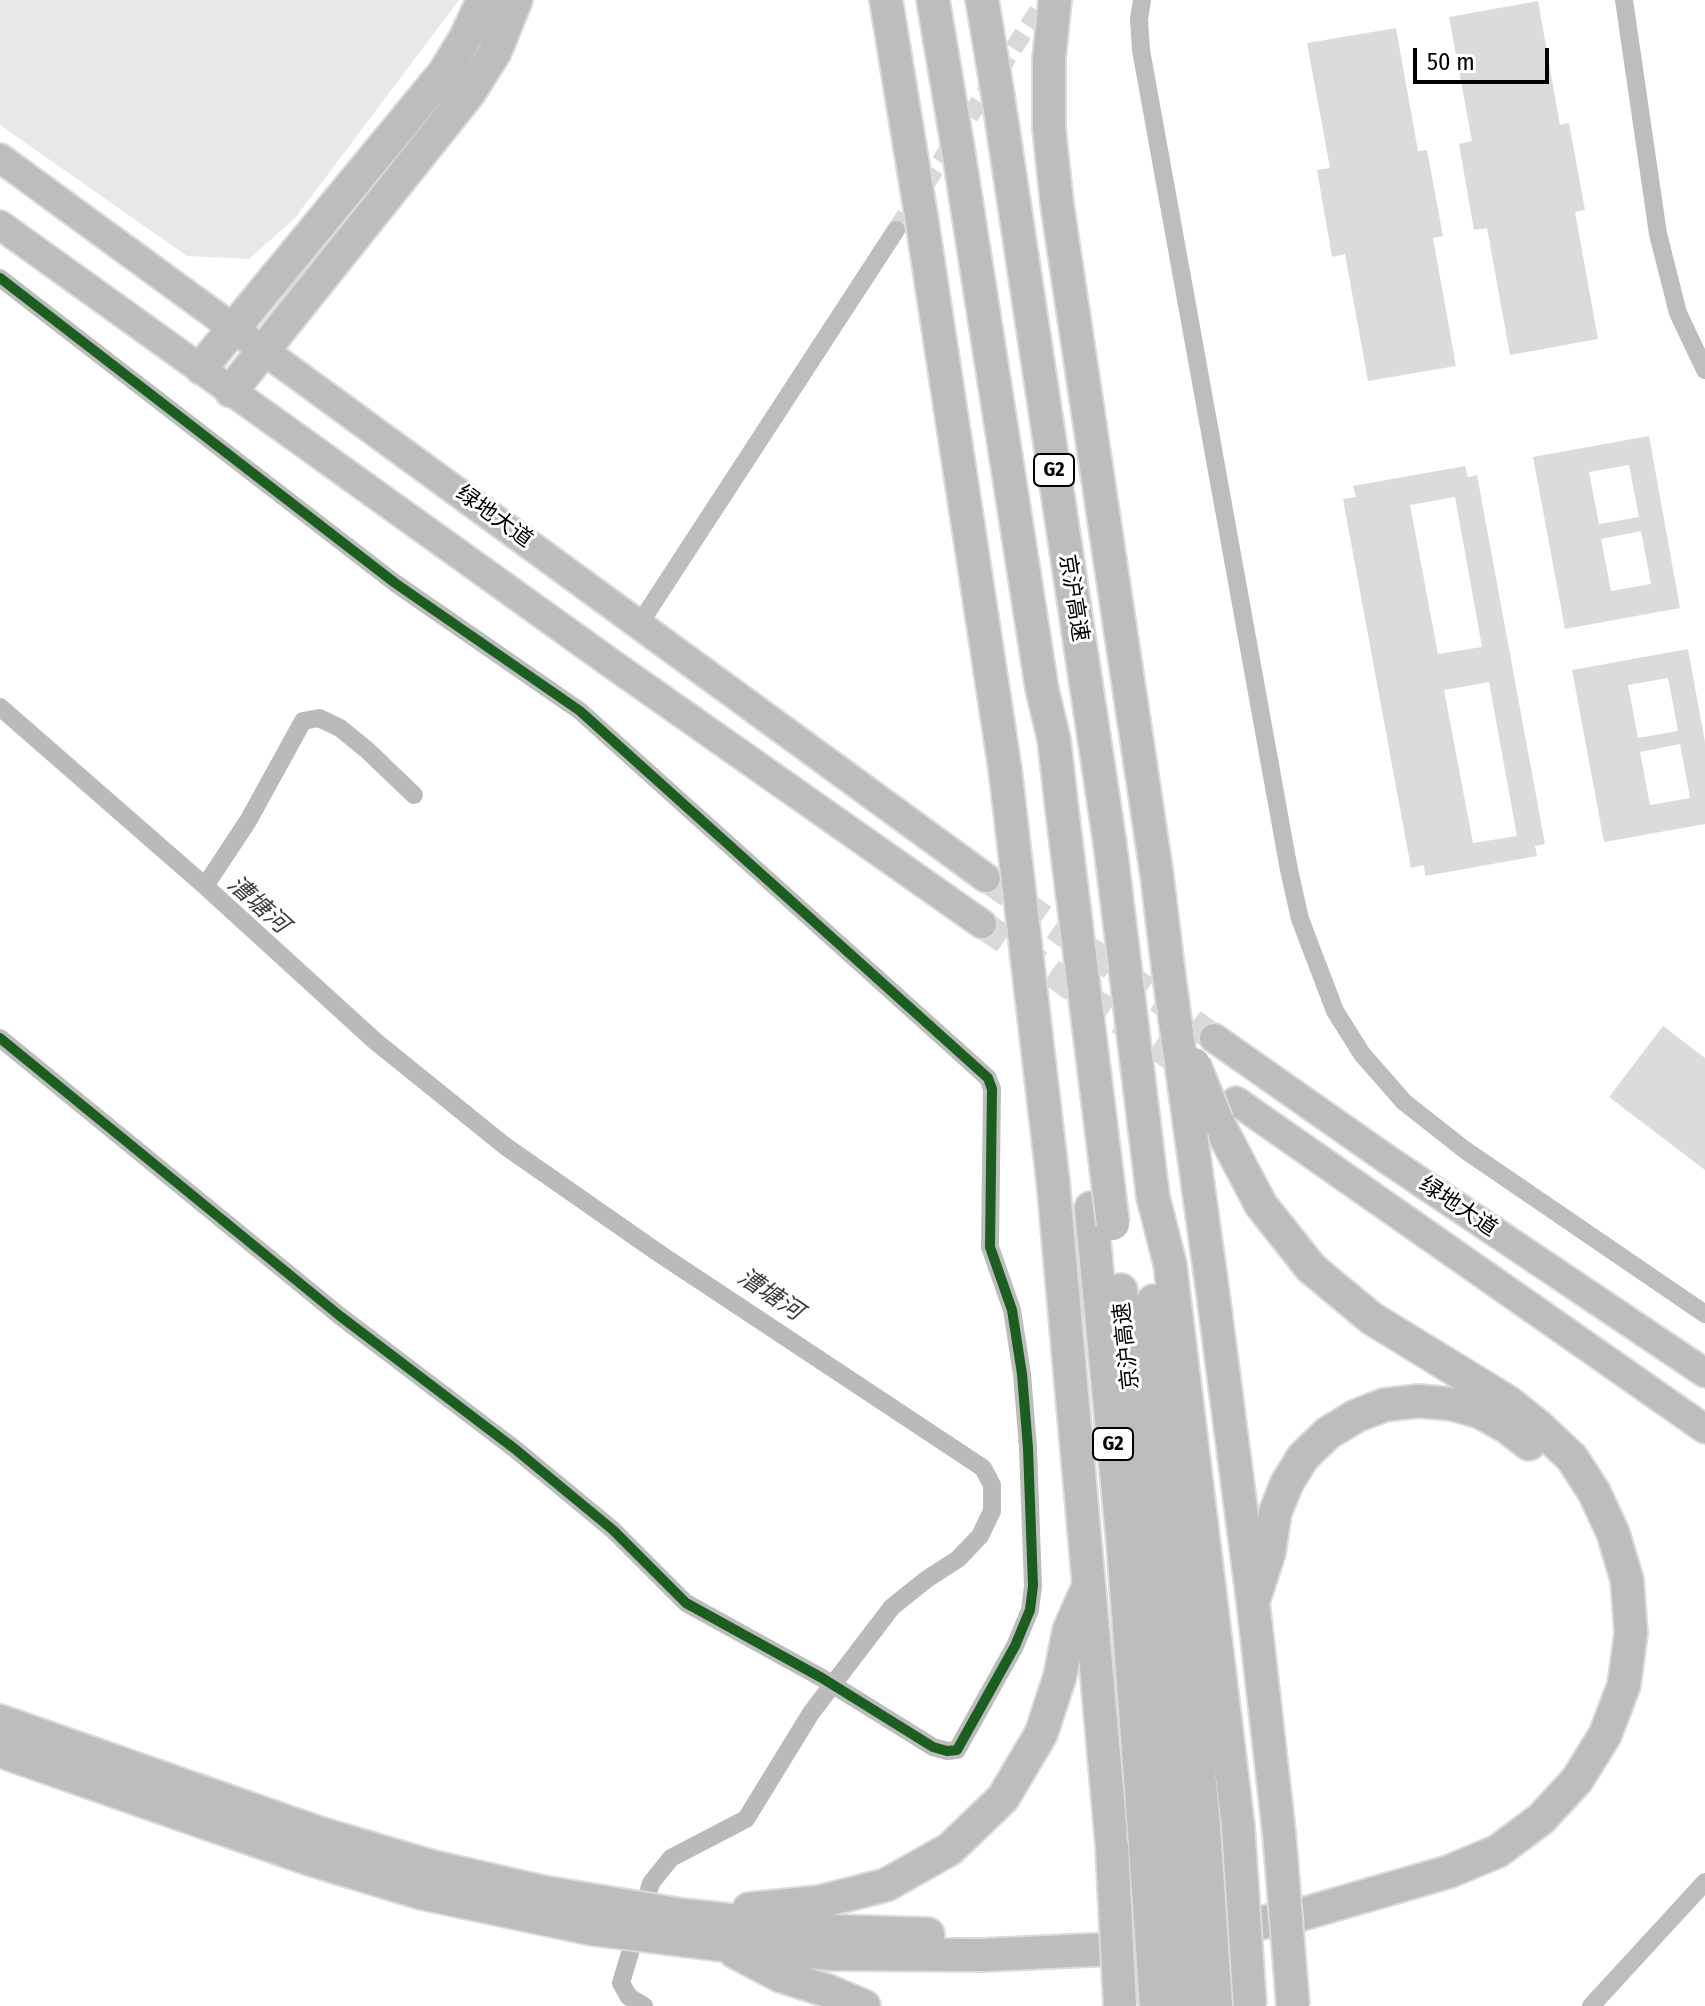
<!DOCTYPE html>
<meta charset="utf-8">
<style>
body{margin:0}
#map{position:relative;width:1705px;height:2006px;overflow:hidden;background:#fff;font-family:"Fira Sans Condensed",sans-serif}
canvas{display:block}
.scale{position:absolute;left:1413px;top:48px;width:136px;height:36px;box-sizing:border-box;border:4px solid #000;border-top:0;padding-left:10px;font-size:24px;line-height:28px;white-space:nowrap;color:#000;-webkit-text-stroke:6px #fff;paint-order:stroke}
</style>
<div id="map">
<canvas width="1705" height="2006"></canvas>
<div class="scale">50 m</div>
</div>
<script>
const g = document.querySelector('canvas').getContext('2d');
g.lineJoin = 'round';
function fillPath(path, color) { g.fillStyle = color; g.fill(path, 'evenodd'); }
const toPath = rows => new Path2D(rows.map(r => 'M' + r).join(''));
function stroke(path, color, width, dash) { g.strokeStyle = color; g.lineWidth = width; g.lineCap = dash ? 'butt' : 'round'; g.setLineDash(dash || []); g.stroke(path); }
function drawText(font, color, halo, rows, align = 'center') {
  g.font = font + ' "Fira Sans Condensed","Noto Sans SC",sans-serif'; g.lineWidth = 6; g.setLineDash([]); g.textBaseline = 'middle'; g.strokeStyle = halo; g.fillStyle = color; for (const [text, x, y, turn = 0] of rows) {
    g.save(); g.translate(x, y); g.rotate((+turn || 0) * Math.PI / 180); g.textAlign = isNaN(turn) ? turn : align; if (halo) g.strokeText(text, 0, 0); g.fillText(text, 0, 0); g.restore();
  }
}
fillPath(toPath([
 [0,0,459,0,295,218,249,259,187,256,0,125]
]), '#e8e8e8');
stroke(toPath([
 [0,707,205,886,375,1041,505,1146,660,1254,983,1468,992,1485,992,1511,980,1536,958,1559,927,1579,892,1607,811,1713,746,1819,671,1858,651,1883,621,1983,629,1997,644,2006],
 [205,886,248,821,303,721,319,718,340,728,367,750,414,795]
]), '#bababa', 18);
fillPath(toPath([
 [1538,1,1560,125,1569,123,1585,210,1575,212,1598,339,1510,355,1487,228,1474,230,1459,144,1472,141,1449,17],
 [1396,28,1418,151,1427,150,1443,236,1433,238,1456,366,1368,381,1345,254,1332,257,1317,170,1330,168,1307,43],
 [1649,436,1680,608,1565,629,1533,457],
 [1629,465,1639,517,1599,524,1589,472],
 [1641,531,1651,584,1611,591,1601,539],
 [1465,466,1468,477,1477,475,1545,844,1535,846,1537,856,1425,876,1424,865,1411,868,1343,499,1356,497,1353,486],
 [1455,497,1482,647,1438,654,1410,505],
 [1489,682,1517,836,1473,843,1444,690],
 [1688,649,1705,742,1705,824,1604,842,1572,670],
 [1668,678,1678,731,1638,738,1628,685],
 [1680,744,1690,798,1650,805,1640,752],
 [1663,1026,1705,1058,1705,1170,1609,1097]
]), '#dbdbdb');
stroke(toPath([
 [896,230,1045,0]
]), '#d9d9d9', 18, [18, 9]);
stroke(toPath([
 [986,878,1214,1038],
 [982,924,1195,1073]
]), '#d9d9d9', 28, [28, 14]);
const primary = toPath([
 [0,158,986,878],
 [0,225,612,664,982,924],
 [1214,1038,1388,1160,1705,1373],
 [1236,1101,1705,1429]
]);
const motorway = toPath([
 [886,0,913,166],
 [933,0,951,107],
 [982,0,990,47],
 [1055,0,1049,59,1049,128,1057,204,1157,876,1169,976],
 [998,96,1110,844],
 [959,155,1042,689,1054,740,1062,810],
 [921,215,1005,769],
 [201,368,444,73,466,37,483,0],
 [231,391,469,93,495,52,516,0],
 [1053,1181,1112,1846],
 [1153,1197,1170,1264,1238,1826],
 [1091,1208,1123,1544,1144,1831],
 [1121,1290,1148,1541,1173,1829],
 [1213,1294,1253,1602,1279,1832],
 [1153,1301,1178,1538,1204,1828],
 [1253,1602,1269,1553,1275,1513,1287,1483,1303,1457,1328,1433,1356,1416,1384,1405,1419,1401,1452,1404,1480,1412,1507,1427,1529,1444],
 [0,1721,319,1833,430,1866,543,1892,682,1915,830,1931,928,1934],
 [0,1751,309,1859,421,1893,592,1929,722,1945,832,1954,982,1955,1136,1948,1299,1915,1448,1872,1498,1851,1541,1819,1577,1780,1605,1735,1624,1685,1631,1633,1627,1580,1613,1533,1594,1492,1572,1458,1538,1426,1508,1402,1371,1318,1311,1268,1261,1205,1217,1121],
 [749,1909,819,1902,886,1885,950,1849,1003,1798,1041,1734,1060,1676,1069,1630,1089,1585],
 [735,1952,781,1976,828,1991,864,2006]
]);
stroke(primary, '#dbdbdb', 32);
stroke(motorway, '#dbdbdb', 36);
stroke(toPath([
 [1142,0,1139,19,1141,50,1289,870,1300,919,1335,1011,1362,1054,1404,1102,1465,1150,1705,1314],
 [1624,0,1658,234,1678,313,1705,370],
 [0,278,395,583,580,711,988,1078,992,1089,990,1247,1012,1310,1022,1374,1028,1448,1033,1586,1030,1610,1015,1646,957,1750,947,1751,933,1747,822,1678,686,1603,613,1530,515,1449,340,1316,0,1038],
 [640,623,896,230],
 [1591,2006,1705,1882]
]), '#bdbdbd', 18);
stroke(primary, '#bdbdbd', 28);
stroke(motorway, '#bdbdbd', 32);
const motorwayBridge = toPath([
 [990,47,998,96],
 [951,107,959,155],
 [913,166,921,215],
 [1005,769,1053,1181],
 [1062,810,1113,1224],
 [1110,844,1153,1197],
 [1169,976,1213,1294],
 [1194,1064,1217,1121],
 [1238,1826,1250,2006],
 [1204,1828,1216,2006],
 [1173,1829,1184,2006],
 [1144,1831,1156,2006],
 [1279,1832,1293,2006],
 [1112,1846,1120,2006]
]);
stroke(motorwayBridge, '#dbdbdb', 36, []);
stroke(motorwayBridge, '#bdbdbd', 32);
stroke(toPath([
 [0,278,395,583,580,711,988,1078,992,1089,990,1247,1012,1310,1022,1374,1028,1448,1033,1586,1030,1610,1015,1646,957,1750,947,1751,933,1747,822,1678,686,1603,613,1530,515,1449,340,1316,0,1038]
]), '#1b5e20', 10);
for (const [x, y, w] of [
 [1054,470,40],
 [1113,1444,40]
]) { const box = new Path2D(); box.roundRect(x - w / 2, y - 16, w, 32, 6); g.fillStyle = '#fff'; g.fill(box); stroke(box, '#000', 2); }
drawText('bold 20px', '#000', null, [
 ["G2",1054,470],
 ["G2",1113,1444]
]);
drawText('22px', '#000', '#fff', [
 ["绿地大道",494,517,36],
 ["京沪高速",1073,598,81],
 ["绿地大道",1458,1207,34],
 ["京沪高速",1127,1346,-96]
]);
drawText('italic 24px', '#3d3d3d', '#fff', [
 ["漕塘河",258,905,42],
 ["漕塘河",770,1295,34]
]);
</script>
